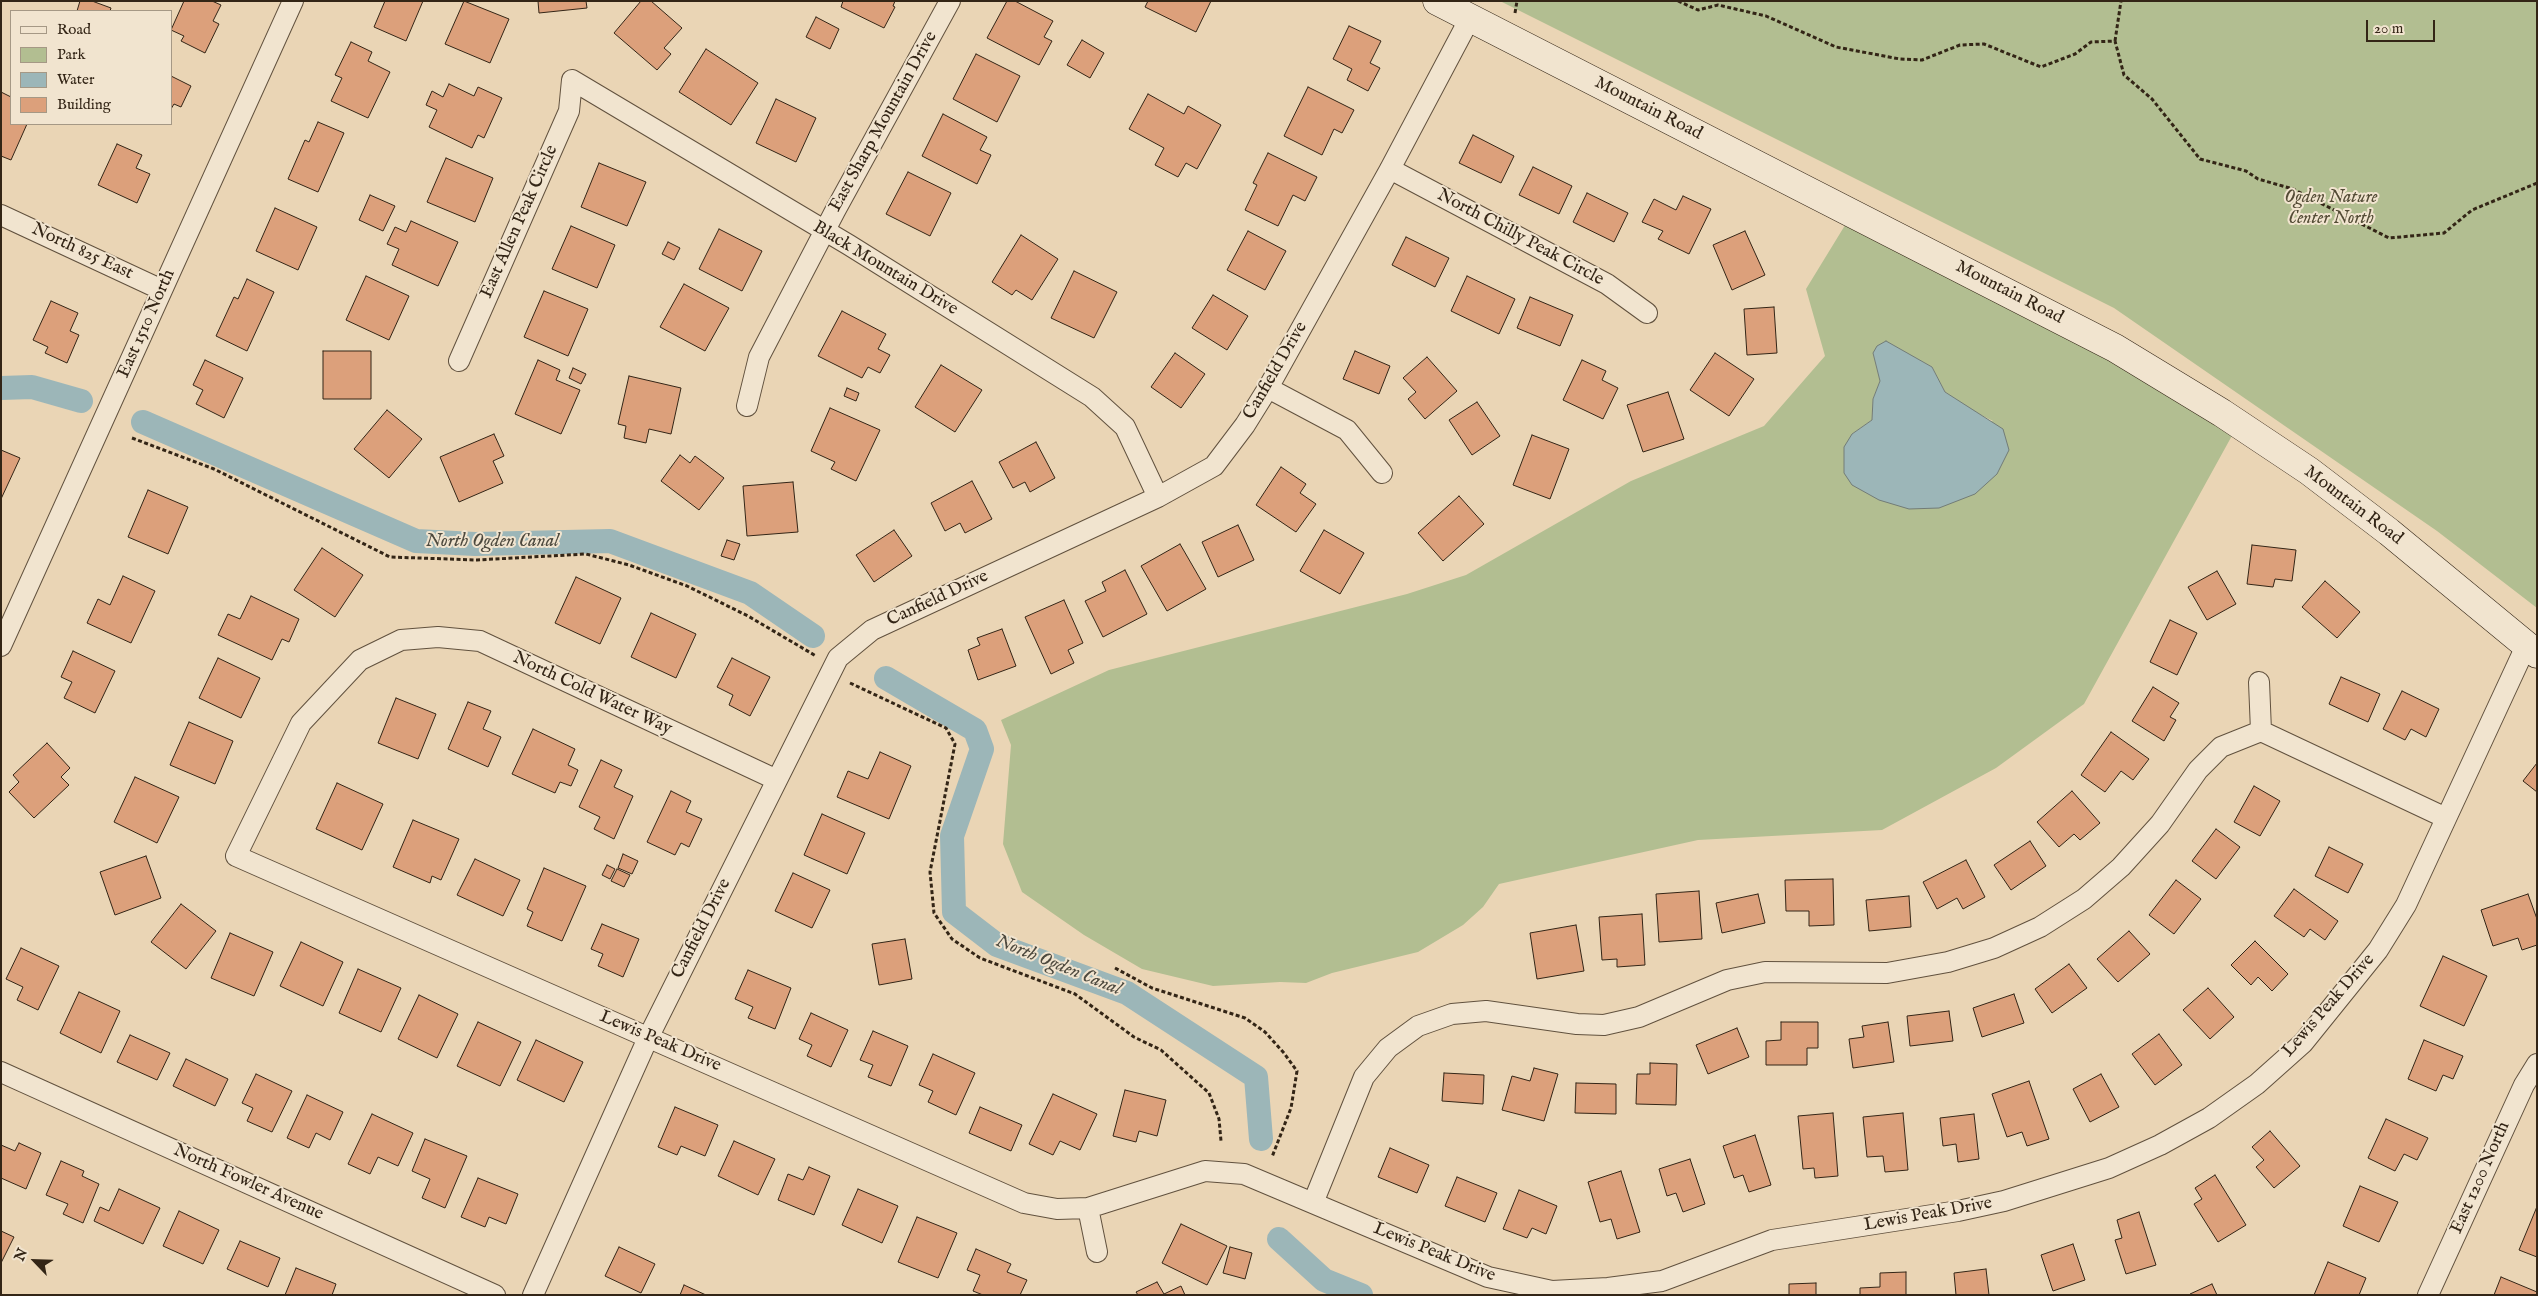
<!DOCTYPE html>
<style>
body{margin:0}
#map{position:relative;width:2538px;height:1296px;overflow:hidden;background:#ead5b5;font-family:"IM FELL English",serif}
canvas{display:block}
.frame{position:absolute;inset:0;border:2px solid #332516;pointer-events:none}
.legend{position:absolute;left:10px;top:10px;width:162px;height:115px;box-sizing:border-box;background:#f1e4cf;border:1px solid #a59885;margin:0;padding:6px 9px;list-style:none;font-size:15px;color:#332516}
.legend li{display:flex;align-items:center;gap:10px;height:25px}
.legend b{width:25px;border:1px solid #a59885}
.north{position:absolute;left:10px;top:1236px;width:50px;height:50px;-webkit-text-stroke:4px #f1e4cf;paint-order:stroke;rotate:294deg;font-size:14px;font-weight:700;line-height:20px;text-align:center;color:#332516}
.north::after{content:'';display:block;margin:auto;width:18px;height:22px;background:#332516;clip-path:polygon(50% 0,100% 100%,50% 72%,0 100%)}
.scale{position:absolute;left:2366px;top:20px;width:69px;height:22px;box-sizing:border-box;border:2px solid #332516;border-top:0;padding-left:6px;font-size:15px;line-height:18px;white-space:nowrap;color:#332516;-webkit-text-stroke:4px #f1e4cf;paint-order:stroke}
</style>
<div id="map">
<canvas width="2538" height="1296"></canvas>
<div class="frame"></div>
<ul class="legend">
<li><b style="height:6px;background:#f1e4cf"></b>Road</li>
<li><b style="height:14px;background:#b2be91"></b>Park</li>
<li><b style="height:14px;background:#9cb6b8"></b>Water</li>
<li><b style="height:14px;background:#dca07b"></b>Building</li>
</ul>
<div class="north">N</div>
<div class="scale">20 m</div>
</div>
<script>
const g = document.querySelector('canvas').getContext('2d');
g.lineJoin = 'round';
function fillPath(path, color) { g.fillStyle = color; g.fill(path, 'evenodd'); }
const toPath = rows => new Path2D(rows.map(r => 'M' + r).join(''));
function stroke(path, color, width, dash) { g.strokeStyle = color; g.lineWidth = width; g.lineCap = dash ? 'butt' : 'round'; g.setLineDash(dash || []); g.stroke(path); }
function drawText(font, color, halo, rows, align = 'center') {
  g.font = font + ' "IM FELL English",serif'; g.lineWidth = 4; g.setLineDash([]); g.textBaseline = 'middle'; g.strokeStyle = halo; g.fillStyle = color; for (const [text, x, y, turn = 0] of rows) {
    g.save(); g.translate(x, y); g.rotate((+turn || 0) * Math.PI / 180); g.textAlign = isNaN(turn) ? turn : align; if (halo) g.strokeText(text, 0, 0); g.fillText(text, 0, 0); g.restore();
  }
}
fillPath(toPath([
 [1500,1,2537,1,2537,608,2437,531,2114,308],
 [1847,222,2098,350,2234,432,2084,704,1996,768,1882,830,1698,840,1499,884,1483,907,1463,925,1418,952,1332,973,1306,983,1280,982,1213,986,1142,969,1084,935,1022,892,1003,844,1011,745,1001,720,1109,670,1407,594,1466,575,1631,481,1764,426,1825,356,1806,289],
 [1886,342,1932,367,1945,392,1969,409,1993,421,1852,434,1872,420,1873,399,1880,381,1873,353]
]), '#b2be91');
const water = toPath([
 [1886,341,1932,367,1945,392,2003,429,2009,450,1997,474,1975,494,1939,508,1909,509,1879,500,1852,485,1844,473,1844,447,1852,434,1872,420,1873,399,1880,381,1873,353,1877,346,1886,341]
]);
fillPath(water, '#9cb6b8');
stroke(water, '#727c77', 1);
stroke(toPath([
 [1,388,32,387,81,401],
 [143,422,416,541,475,544,610,541,750,593,813,636],
 [886,678,975,730,982,749,952,836,954,912,997,945,1127,993,1256,1077,1261,1139],
 [1279,1239,1324,1280,1361,1295]
]), '#9cb6b8', 24);
const building = toPath([
 [80,1,92,1,111,8,110,11,77,11,80,1],
 [184,1,212,1,221,5,213,21,219,24,205,53,181,41,184,36,171,30,184,1],
 [385,1,423,1,406,41,374,27,385,1],
 [464,1,509,19,490,63,445,44,464,1],
 [538,1,586,1,587,8,539,13,538,1],
 [641,1,651,1,682,28,664,48,671,54,657,70,614,33,641,1],
 [843,1,895,1,893,6,895,7,884,28,841,7,843,1],
 [1007,1,1015,1,1053,21,1044,37,1052,41,1039,65,987,38,1007,1],
 [1148,1,1211,1,1196,32,1145,7,1148,1],
 [816,17,839,29,830,49,806,37,816,17],
 [1349,26,1381,41,1370,63,1380,68,1368,91,1347,80,1352,69,1333,59,1349,26],
 [1082,40,1104,53,1090,78,1067,65,1082,40],
 [351,42,372,52,368,61,390,72,368,118,331,101,342,78,335,75,351,42],
 [706,49,758,83,731,125,679,92,706,49],
 [976,54,1020,76,997,122,953,99,976,54],
 [171,76,191,86,181,107,174,104,171,109,171,76],
 [449,84,474,96,478,87,502,98,484,138,478,135,472,148,429,127,437,110,426,105,432,91,443,97,449,84],
 [1308,87,1354,110,1342,133,1334,129,1322,155,1284,136,1308,87],
 [1,92,11,97,11,124,27,124,11,160,1,156,1,92],
 [1148,94,1184,114,1188,106,1221,125,1197,169,1186,163,1178,177,1155,165,1164,148,1129,129,1148,94],
 [776,99,816,118,796,162,756,143,776,99],
 [943,114,987,137,980,150,991,155,977,184,922,156,943,114],
 [318,122,344,133,318,192,288,179,305,140,309,142,318,122],
 [1473,135,1514,156,1501,183,1459,163,1473,135],
 [117,144,142,155,136,168,150,174,137,203,98,185,117,144],
 [1268,153,1317,177,1305,201,1293,195,1278,226,1245,210,1257,185,1253,183,1268,153],
 [446,158,493,178,475,222,427,202,446,158],
 [599,163,646,182,627,226,581,207,599,163],
 [1533,167,1572,186,1559,214,1519,195,1533,167],
 [908,172,951,193,930,236,886,214,908,172],
 [1587,193,1628,213,1614,242,1573,222,1587,193],
 [370,195,395,206,383,231,359,220,370,195],
 [1683,196,1711,209,1689,254,1658,239,1663,231,1642,222,1654,199,1676,210,1683,196],
 [275,208,317,227,298,270,256,251,275,208],
 [411,221,458,242,438,286,392,265,399,249,387,244,395,227,406,232,411,221],
 [571,226,615,245,597,288,552,269,571,226],
 [719,229,762,251,742,291,699,269,719,229],
 [1248,231,1286,251,1265,290,1227,270,1248,231],
 [1745,231,1765,275,1732,290,1713,245,1745,231],
 [1021,235,1058,259,1032,300,1016,290,1012,295,992,282,1021,235],
 [1406,237,1449,258,1435,287,1392,265,1406,237],
 [668,242,680,248,674,260,662,254,668,242],
 [1074,271,1117,292,1094,338,1051,318,1074,271],
 [366,276,409,296,389,340,346,320,366,276],
 [1467,276,1515,299,1499,334,1451,311,1467,276],
 [247,279,274,292,247,351,216,336,234,297,238,299,247,279],
 [684,284,729,308,705,351,660,327,684,284],
 [544,291,588,309,568,356,524,337,544,291],
 [1213,295,1248,316,1227,350,1192,328,1213,295],
 [1530,297,1573,315,1560,346,1517,328,1530,297],
 [51,301,78,313,70,331,79,335,67,363,45,353,48,347,33,340,51,301],
 [1774,307,1777,353,1747,355,1744,309,1774,307],
 [842,311,886,334,878,349,890,355,880,373,868,367,862,378,818,356,842,311],
 [323,351,371,351,371,399,323,399,323,351],
 [1355,351,1390,366,1379,394,1343,379,1355,351],
 [1175,353,1205,374,1181,408,1151,387,1175,353],
 [1715,353,1754,379,1729,416,1690,390,1715,353],
 [1427,357,1457,391,1425,419,1408,399,1416,392,1403,378,1427,357],
 [205,360,243,378,224,418,196,404,203,390,193,385,205,360],
 [538,360,560,370,556,380,580,390,561,434,515,414,538,360],
 [1582,360,1606,371,1602,380,1618,388,1603,419,1563,400,1582,360],
 [941,365,982,390,955,432,915,407,941,365],
 [573,368,586,374,581,384,569,378,573,368],
 [629,376,681,388,671,434,649,429,646,443,624,438,626,426,618,424,629,376],
 [847,388,859,393,856,401,844,396,847,388],
 [1668,392,1684,439,1643,452,1627,405,1668,392],
 [1477,402,1500,436,1472,455,1449,420,1477,402],
 [830,408,880,430,856,481,831,469,835,462,811,451,830,408],
 [387,410,422,439,389,478,354,449,387,410],
 [494,434,504,456,493,461,503,483,459,502,440,457,494,434],
 [1532,435,1569,449,1550,499,1513,485,1532,435],
 [1036,442,1055,478,1030,492,1025,482,1013,488,999,462,1036,442],
 [1,450,20,458,1,499,1,450],
 [680,455,690,463,695,456,724,478,699,510,661,481,680,455],
 [1281,467,1306,484,1300,493,1316,504,1296,532,1256,505,1281,467],
 [972,481,992,519,965,533,960,523,945,531,931,503,972,481],
 [793,482,798,532,747,536,743,486,793,482],
 [148,490,188,507,168,554,128,537,148,490],
 [1459,496,1484,524,1443,561,1418,533,1459,496],
 [1238,525,1254,560,1218,577,1202,542,1238,525],
 [894,530,912,556,874,582,856,555,894,530],
 [1324,530,1364,553,1340,594,1300,571,1324,530],
 [727,540,740,544,734,560,721,556,727,540],
 [1180,544,1206,589,1167,611,1141,566,1180,544],
 [2252,545,2296,550,2292,581,2275,579,2273,587,2247,584,2252,545],
 [322,548,363,575,335,617,294,590,322,548],
 [1125,570,1147,614,1103,637,1085,601,1106,591,1102,582,1125,570],
 [2217,571,2236,604,2207,620,2188,587,2217,571],
 [123,576,155,591,131,643,87,623,98,599,110,605,123,576],
 [576,577,621,598,600,644,555,623,576,577],
 [2325,581,2360,612,2337,638,2302,607,2325,581],
 [251,596,299,619,289,642,282,639,272,660,218,635,228,614,240,619,251,596],
 [1064,600,1083,643,1068,650,1074,663,1051,674,1025,617,1064,600],
 [651,613,696,634,676,678,631,657,651,613],
 [2170,620,2197,633,2177,675,2150,662,2170,620],
 [1002,629,1016,666,978,680,968,650,980,645,977,638,1002,629],
 [73,651,115,671,95,713,64,698,72,682,61,677,73,651],
 [218,658,260,678,241,718,199,698,218,658],
 [732,658,770,677,750,716,729,705,733,695,717,687,732,658],
 [2341,677,2380,694,2368,722,2329,704,2341,677],
 [2153,687,2179,703,2170,717,2176,720,2164,741,2132,721,2153,687],
 [2402,691,2439,709,2426,737,2411,729,2405,740,2383,729,2402,691],
 [396,698,436,714,418,759,378,743,396,698],
 [468,702,491,711,483,729,501,737,488,767,448,749,468,702],
 [189,722,233,741,215,784,170,765,189,722],
 [533,729,575,749,568,765,578,770,571,786,560,782,555,793,512,774,533,729],
 [2111,732,2149,759,2133,780,2121,771,2105,792,2081,775,2111,732],
 [47,743,70,768,61,777,69,785,34,818,9,792,19,782,13,775,47,743],
 [880,752,911,766,889,819,837,797,848,771,868,779,880,752],
 [601,760,622,770,614,787,633,796,614,839,594,829,600,817,579,807,601,760],
 [2537,763,2537,792,2523,781,2537,763],
 [135,777,179,797,157,843,114,822,135,777],
 [337,783,383,804,362,850,316,829,337,783],
 [2254,786,2280,801,2260,836,2234,822,2254,786],
 [671,791,691,801,686,812,702,819,689,847,681,843,675,855,647,842,671,791],
 [2072,791,2100,823,2080,840,2074,834,2059,847,2037,822,2072,791],
 [822,814,865,833,847,874,804,855,822,814],
 [413,820,459,839,441,880,432,876,430,883,393,867,413,820],
 [2216,829,2240,847,2216,879,2192,861,2216,829],
 [2030,841,2046,866,2011,890,1994,865,2030,841],
 [2329,847,2363,864,2348,893,2315,876,2329,847],
 [623,854,638,861,632,874,618,868,623,854],
 [146,856,161,898,115,915,100,872,146,856],
 [475,859,520,880,503,916,457,895,475,859],
 [1966,860,1985,897,1963,909,1957,898,1937,909,1923,882,1966,860],
 [607,865,615,869,610,879,602,875,607,865],
 [544,868,586,886,562,941,527,926,533,912,527,909,544,868],
 [617,869,630,875,624,887,611,881,617,869],
 [793,873,830,890,812,928,775,911,793,873],
 [1833,879,1834,925,1809,926,1809,911,1786,911,1785,880,1833,879],
 [2176,880,2201,899,2174,934,2149,915,2176,880],
 [2294,889,2338,921,2325,940,2310,929,2304,937,2274,916,2294,889],
 [1699,891,1702,939,1659,942,1656,894,1699,891],
 [1758,894,1765,923,1722,933,1716,903,1758,894],
 [2528,894,2537,919,2537,945,2522,950,2518,938,2493,946,2481,910,2528,894],
 [1909,896,1911,927,1869,931,1866,900,1909,896],
 [181,904,216,931,186,969,151,942,181,904],
 [1642,914,1645,965,1617,967,1617,959,1602,960,1599,917,1642,914],
 [602,924,639,939,623,977,598,966,603,954,591,949,602,924],
 [1576,925,1584,971,1537,979,1530,933,1576,925],
 [2129,931,2150,954,2118,982,2097,959,2129,931],
 [230,933,273,952,254,996,211,978,230,933],
 [905,939,912,979,879,985,872,944,905,939],
 [2255,941,2288,974,2272,991,2258,977,2251,985,2231,965,2255,941],
 [301,942,343,962,323,1006,280,986,301,942],
 [21,948,59,966,38,1010,17,1000,23,987,6,979,21,948],
 [2443,956,2487,976,2464,1026,2420,1006,2443,956],
 [2069,964,2087,988,2052,1013,2035,989,2069,964],
 [358,969,401,988,381,1032,339,1013,358,969],
 [748,970,791,988,775,1029,748,1018,753,1007,735,999,748,970],
 [2208,988,2234,1017,2210,1039,2183,1010,2208,988],
 [79,992,120,1011,101,1053,60,1033,79,992],
 [2014,994,2024,1023,1982,1037,1973,1008,2014,994],
 [419,995,458,1014,437,1058,398,1039,419,995],
 [1949,1011,1953,1041,1910,1046,1907,1016,1949,1011],
 [811,1013,848,1030,831,1067,807,1056,812,1045,799,1039,811,1013],
 [478,1022,521,1042,500,1086,457,1066,478,1022],
 [1781,1022,1818,1022,1818,1048,1807,1048,1807,1065,1766,1065,1766,1041,1781,1040,1781,1022],
 [1888,1022,1894,1062,1853,1068,1849,1039,1864,1037,1862,1026,1888,1022],
 [1737,1028,1749,1057,1708,1074,1696,1045,1737,1028],
 [873,1031,908,1046,891,1086,868,1077,873,1065,860,1060,873,1031],
 [2159,1034,2182,1065,2155,1085,2132,1054,2159,1034],
 [130,1035,170,1053,157,1080,117,1062,130,1035],
 [536,1040,583,1062,564,1102,517,1080,536,1040],
 [2424,1040,2463,1056,2453,1079,2443,1075,2436,1091,2408,1079,2424,1040],
 [933,1054,975,1073,956,1115,928,1102,933,1091,919,1085,933,1054],
 [186,1059,228,1079,215,1106,173,1086,186,1059],
 [1650,1063,1677,1064,1676,1105,1636,1104,1637,1074,1650,1074,1650,1063],
 [1534,1068,1558,1074,1544,1121,1502,1110,1512,1076,1530,1081,1534,1068],
 [1444,1073,1484,1075,1483,1104,1442,1101,1444,1073],
 [256,1074,292,1091,272,1132,247,1121,253,1108,242,1103,256,1074],
 [2101,1074,2119,1107,2090,1122,2073,1089,2101,1074],
 [2029,1081,2049,1139,2027,1146,2022,1132,2007,1137,1992,1094,2029,1081],
 [1576,1083,1616,1084,1616,1114,1575,1113,1576,1083],
 [1125,1090,1166,1100,1157,1136,1139,1131,1136,1142,1113,1136,1125,1090],
 [1053,1094,1097,1114,1080,1150,1060,1141,1053,1155,1029,1144,1053,1094],
 [307,1095,343,1112,330,1140,316,1133,309,1148,287,1138,307,1095],
 [675,1107,718,1125,705,1156,681,1146,677,1155,658,1147,675,1107],
 [980,1107,1022,1125,1011,1151,969,1133,980,1107],
 [1833,1113,1838,1176,1815,1178,1814,1168,1803,1169,1798,1116,1833,1113],
 [1903,1113,1908,1170,1885,1172,1883,1156,1867,1157,1863,1117,1903,1113],
 [372,1114,413,1133,398,1166,378,1157,370,1174,348,1164,372,1114],
 [1974,1114,1979,1159,1958,1162,1956,1144,1943,1146,1940,1118,1974,1114],
 [2386,1119,2428,1138,2417,1160,2404,1154,2395,1171,2368,1158,2386,1119],
 [2270,1131,2300,1166,2274,1188,2256,1167,2264,1160,2252,1147,2270,1131],
 [1755,1135,1771,1185,1749,1192,1743,1175,1734,1178,1723,1146,1755,1135],
 [425,1139,467,1156,445,1208,422,1198,430,1179,412,1171,425,1139],
 [734,1141,775,1159,758,1195,718,1176,734,1141],
 [19,1143,41,1153,26,1189,1,1178,1,1145,15,1151,19,1143],
 [1390,1148,1429,1165,1417,1193,1378,1177,1390,1148],
 [1690,1159,1705,1204,1683,1212,1676,1193,1667,1196,1659,1169,1690,1159],
 [61,1161,84,1171,82,1176,99,1184,83,1223,63,1214,68,1204,46,1195,61,1161],
 [809,1167,830,1176,814,1215,778,1200,788,1174,803,1180,809,1167],
 [1621,1171,1640,1232,1617,1239,1611,1219,1600,1222,1588,1182,1621,1171],
 [2215,1175,2246,1225,2218,1242,2194,1204,2202,1199,2195,1188,2215,1175],
 [1457,1177,1497,1193,1485,1222,1445,1206,1457,1177],
 [478,1178,518,1194,506,1224,489,1217,485,1227,461,1217,478,1178],
 [2360,1186,2398,1202,2379,1242,2343,1226,2360,1186],
 [119,1189,160,1208,143,1244,94,1221,100,1207,109,1211,119,1189],
 [858,1189,898,1206,882,1243,842,1225,858,1189],
 [1519,1190,1557,1206,1546,1234,1532,1228,1527,1238,1503,1229,1519,1190],
 [2536,1209,2537,1210,2537,1257,2519,1250,2536,1209],
 [179,1211,219,1230,203,1264,163,1246,179,1211],
 [2139,1212,2156,1265,2126,1274,2115,1240,2122,1238,2117,1220,2139,1212],
 [917,1217,957,1233,938,1278,898,1262,917,1217],
 [1181,1224,1227,1246,1207,1285,1162,1263,1181,1224],
 [1,1231,14,1237,1,1263,1,1231],
 [240,1241,280,1258,268,1287,227,1269,240,1241],
 [2073,1244,2085,1280,2053,1291,2041,1255,2073,1244],
 [619,1247,655,1264,641,1293,605,1276,619,1247],
 [1230,1247,1252,1253,1245,1279,1223,1273,1230,1247],
 [976,1249,1011,1264,1007,1272,1027,1280,1020,1295,983,1295,973,1291,980,1275,967,1270,976,1249],
 [2328,1262,2366,1278,2359,1295,2314,1295,2328,1262],
 [296,1268,336,1284,332,1295,285,1295,296,1268],
 [1986,1269,1989,1295,1956,1295,1954,1273,1986,1269],
 [1906,1272,1906,1295,1860,1295,1860,1288,1880,1287,1880,1273,1906,1272],
 [2501,1277,2537,1292,2537,1295,2494,1295,2501,1277],
 [1157,1282,1164,1294,1181,1286,1185,1295,1138,1295,1136,1292,1157,1282],
 [1816,1283,1816,1295,1789,1295,1789,1284,1816,1283],
 [2212,1284,2217,1295,2190,1295,2190,1294,2212,1284],
 [684,1285,706,1295,680,1295,684,1285]
]);
fillPath(building, '#dca07b');
stroke(building, '#332516', 1);
const street = toPath([
 [1390,169,1607,284,1647,313],
 [1,215,162,290],
 [459,361,569,111,572,80,849,245,1092,397,1125,427,1158,497],
 [1268,388,1347,430,1382,473],
 [747,406,759,357,835,211,950,1],
 [1,646,293,1],
 [2259,682,2261,731],
 [777,780,480,641,438,637,401,640,360,660,301,723,236,856,1024,1203,1057,1209,1088,1208,1205,1171,1244,1174,1488,1277,1552,1291,1608,1288,1662,1281,1772,1240,1958,1211,2004,1201,2109,1168,2160,1145,2209,1118,2257,1084,2303,1043,2378,950,2406,905,2526,646],
 [1,1072,495,1295],
 [1313,1203,1364,1077,1388,1048,1418,1026,1452,1014,1486,1011,1577,1024,1604,1025,1639,1017,1727,980,1765,972,1887,973,1948,962,1994,948,2040,927,2084,899,2121,867,2160,824,2198,770,2221,747,2261,731,2446,818],
 [1088,1208,1097,1252],
 [533,1295,648,1038,838,658,872,630,1158,497,1214,466,1245,425,1268,388,1390,169,1470,18],
 [2428,1295,2524,1085,2537,1064]
]);
const secondary = toPath([
 [1437,1,2115,348,2222,413,2309,471,2389,532,2537,654]
]);
stroke(street, '#61513e', 22);
stroke(secondary, '#332516', 29);
stroke(toPath([
 [1678,1,1698,10,1718,5,1766,16,1836,47,1900,59,1922,60,1960,45,1984,44,2041,67,2075,54,2091,42,2115,41,2124,75,2152,99,2200,159,2246,171,2258,179,2293,189,2389,238,2444,233,2472,210,2537,183],
 [1515,13,1517,1],
 [2115,41,2121,1],
 [132,438,214,469,390,557,477,560,586,554,629,565,687,586,748,616,816,656],
 [850,683,946,728,955,744,930,872,934,913,952,939,980,958,1075,994,1134,1037,1161,1050,1209,1093,1219,1119,1221,1141],
 [1115,968,1152,988,1245,1018,1265,1032,1284,1053,1297,1071,1291,1108,1272,1157]
]), '#332516', 3, [4, 2.5]);
stroke(street, '#f1e4cf', 20);
stroke(secondary, '#f1e4cf', 28);
drawText('18px', '#332516', '#f1e4cf', [
 ["Mountain Road",1648,109,27],
 ["East Sharp Mountain Drive",884,122,-61],
 ["East Allen Peak Circle",520,222,-66],
 ["North Chilly Peak Circle",1520,238,28],
 ["North 825 East",82,252,25],
 ["Black Mountain Drive",885,269,31],
 ["Mountain Road",2009,293,27],
 ["East 1510 North",147,324,-66],
 ["Canfield Drive",1276,371,-60],
 ["Mountain Road",2353,506,37],
 ["Canfield Drive",938,599,-25],
 ["North Cold Water Way",592,694,25],
 ["Canfield Drive",702,929,-63],
 ["Lewis Peak Drive",2329,1006,-49],
 ["Lewis Peak Drive",660,1042,23],
 ["East 1200 North",2481,1178,-66],
 ["North Fowler Avenue",248,1183,24],
 ["Lewis Peak Drive",1928,1215,-10],
 ["Lewis Peak Drive",1434,1253,22]
]);
drawText('italic 18px', '#534b35', '#f1e4cf', [
 ["Ogden Nature",2331,198],
 ["Center North",2331,219]
]);
drawText('italic 19px', '#4d493e', '#f1e4cf', [
 ["North Ogden Canal",492,542],
 ["North Ogden Canal",1058,966,22]
]);
</script>
